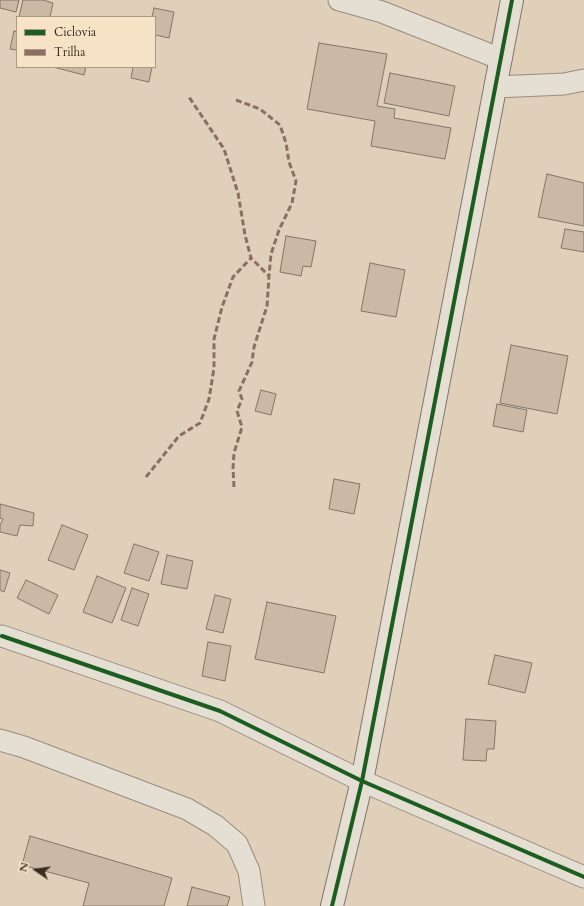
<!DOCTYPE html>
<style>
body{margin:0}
#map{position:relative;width:584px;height:906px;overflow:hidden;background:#e0d0b9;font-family:Cardo,serif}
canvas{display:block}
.legend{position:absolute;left:16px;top:16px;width:140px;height:52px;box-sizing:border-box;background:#f6e3c6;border:1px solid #aa9984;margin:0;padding:5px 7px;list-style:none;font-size:12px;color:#392b22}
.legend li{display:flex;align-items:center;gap:8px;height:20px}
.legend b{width:20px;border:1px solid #aa9984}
.north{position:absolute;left:16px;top:850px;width:40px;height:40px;-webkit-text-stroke:3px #f6e3c6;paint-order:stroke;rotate:283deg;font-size:11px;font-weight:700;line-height:16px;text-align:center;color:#392b22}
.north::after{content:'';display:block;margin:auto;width:14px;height:18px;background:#392b22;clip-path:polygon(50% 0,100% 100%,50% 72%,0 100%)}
</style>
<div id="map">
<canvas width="584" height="906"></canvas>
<ul class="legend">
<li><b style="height:5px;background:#1b5e20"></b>Ciclovia</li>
<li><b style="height:5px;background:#8d6e63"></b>Trilha</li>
</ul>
<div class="north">N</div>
</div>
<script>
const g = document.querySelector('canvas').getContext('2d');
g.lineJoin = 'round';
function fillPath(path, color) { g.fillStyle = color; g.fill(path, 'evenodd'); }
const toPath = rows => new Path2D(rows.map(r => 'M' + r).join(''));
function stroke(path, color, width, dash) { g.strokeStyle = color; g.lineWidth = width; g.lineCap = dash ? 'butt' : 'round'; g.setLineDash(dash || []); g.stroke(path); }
const building = toPath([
 [0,0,19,0,16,12,0,8,0,0],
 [23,0,43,0,53,3,50,17,19,17,23,0],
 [154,8,174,12,169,38,155,35,155,17,152,17,154,8],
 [14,31,17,32,17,50,10,49,14,31],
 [319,43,387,54,377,106,395,109,394,118,451,128,445,159,371,146,375,121,307,109,319,43],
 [53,67,86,67,84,75,53,67],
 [133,67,152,67,149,82,131,78,133,67],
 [390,73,455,86,449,116,384,103,390,73],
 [547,174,584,183,584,226,538,217,547,174],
 [565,229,584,232,584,252,561,248,565,229],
 [286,236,316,241,311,267,303,266,301,276,280,272,286,236],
 [370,263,405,270,396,317,361,311,370,263],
 [511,345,568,356,557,414,500,403,511,345],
 [261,390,276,394,271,415,255,411,261,390],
 [497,404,527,410,523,432,493,426,497,404],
 [334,479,360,484,354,514,329,509,334,479],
 [0,504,34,513,33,526,20,525,17,536,0,532,0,525,3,519,0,518,0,504],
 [62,525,88,535,74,570,48,560,62,525],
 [134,544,159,552,149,581,124,573,134,544],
 [167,555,193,561,187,589,161,584,167,555],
 [0,570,10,573,4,592,0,590,0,570],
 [97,576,126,588,112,623,83,612,97,576],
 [26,580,58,595,49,614,17,598,26,580],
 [132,588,149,594,138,626,121,620,132,588],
 [215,595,231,599,223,633,206,629,215,595],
 [267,602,336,616,324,673,255,659,267,602],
 [208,642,231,646,225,681,202,676,208,642],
 [495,655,532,663,525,693,488,684,495,655],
 [466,719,496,721,494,749,487,749,486,761,463,760,466,719],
 [30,836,172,878,164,906,83,906,89,883,22,865,30,836],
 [192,887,230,897,227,906,187,906,192,887]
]);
fillPath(building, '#cbb9a6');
stroke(building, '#80766a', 1);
const street = toPath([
 [339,0,382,12,501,59],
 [496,87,564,84,584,80],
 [2,636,220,711,362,781,584,877],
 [0,740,24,747,187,809,216,826,237,844,249,871,254,906]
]);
const secondary = toPath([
 [332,906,362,781,512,0]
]);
stroke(street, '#978c7f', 23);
stroke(secondary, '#80766a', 24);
stroke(street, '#e5ded2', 21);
stroke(secondary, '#e5ded2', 22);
stroke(toPath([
 [236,100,260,109,280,125,286,143,289,162,296,181,292,203,279,230,271,254,269,276],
 [146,477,179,436,200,423,209,399,214,368,214,339,222,307,233,277,251,258,245,235,238,193,224,149,189,97],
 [234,487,233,468,234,453,242,427,237,411,242,399,239,391,252,362,254,347,267,306,269,276,251,258]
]), '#8d6e63', 3, [6, 3]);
stroke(toPath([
 [2,636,220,711,362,781,584,877],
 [332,906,362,781,512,0]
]), '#1b5e20', 4);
</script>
